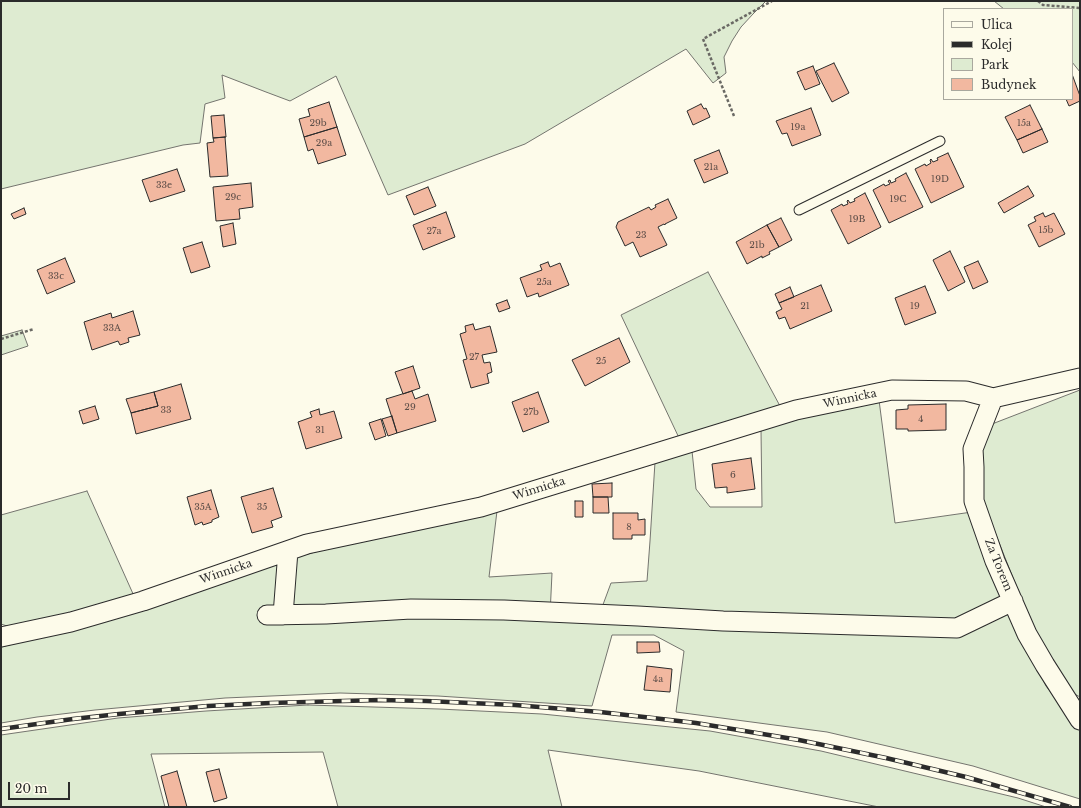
<!DOCTYPE html>
<style>
body{margin:0}
#map{position:relative;width:1081px;height:808px;overflow:hidden;background:#fdfbea;font-family:"Libre Baskerville",serif}
canvas{display:block}
.frame{position:absolute;inset:0;border:2px solid #2b2b2b;pointer-events:none}
.legend{position:absolute;left:943px;top:8px;width:130px;height:92px;box-sizing:border-box;background:#fdfbea;border:1px solid #a9a89e;margin:0;padding:5px 7px;list-style:none;font-size:12px;color:#2b2b2b}
.legend li{display:flex;align-items:center;gap:8px;height:20px}
.legend b{width:20px;border:1px solid #a9a89e}
.scale{position:absolute;left:8px;top:782px;width:62px;height:18px;box-sizing:border-box;border:2px solid #2b2b2b;border-top:0;padding-left:5px;font-size:12px;line-height:14px;white-space:nowrap;color:#2b2b2b;-webkit-text-stroke:3px #fdfbea;paint-order:stroke}
</style>
<div id="map">
<canvas width="1081" height="808"></canvas>
<div class="frame"></div>
<ul class="legend">
<li><b style="height:5px;background:#fdfbea"></b>Ulica</li>
<li><b style="height:5px;background:#2b2b2b"></b>Kolej</li>
<li><b style="height:11px;background:#deebd1"></b>Park</li>
<li><b style="height:11px;background:#f2b8a0"></b>Budynek</li>
</ul>
<div class="scale">20 m</div>
</div>
<script>
const g = document.querySelector('canvas').getContext('2d');
g.lineJoin = 'round';
function fillPath(path, color) { g.fillStyle = color; g.fill(path, 'evenodd'); }
const toPath = rows => new Path2D(rows.map(r => 'M' + r).join(''));
function stroke(path, color, width, dash) { g.strokeStyle = color; g.lineWidth = width; g.lineCap = dash ? 'butt' : 'round'; g.setLineDash(dash || []); g.stroke(path); }
function drawText(font, color, halo, rows, align = 'center') {
  g.font = font + ' "Libre Baskerville",serif'; g.lineWidth = 3; g.setLineDash([]); g.textBaseline = 'middle'; g.strokeStyle = halo; g.fillStyle = color; for (const [text, x, y, turn = 0] of rows) {
    g.save(); g.translate(x, y); g.rotate((+turn || 0) * Math.PI / 180); g.textAlign = isNaN(turn) ? turn : align; if (halo) g.strokeText(text, 0, 0); g.fillText(text, 0, 0); g.restore();
  }
}
const green = toPath([
 [1,1,766,1,753,14,741,27,732,41,724,57,726,73,713,83,686,49,525,144,388,195,336,76,290,101,266,92,222,75,225,98,205,104,200,143,183,145,1,189,1,1],
 [994,1,1080,1,1080,72,1072,62,1072,9,1004,9,994,1],
 [708,272,780,406,680,440,621,315,708,272],
 [22,330,28,346,1,355,1,336,22,330],
 [1080,390,1080,697,1073,693,1034,631,981,497,980,450,992,424,1080,390],
 [879,400,895,523,972,512,1000,590,1046,686,1080,730,1080,799,973,766,827,732,676,712,684,651,654,635,612,635,592,706,438,696,340,693,225,698,95,710,37,717,1,723,1,647,96,623,260,567,330,548,497,511,489,577,552,573,550,615,601,610,611,583,647,581,650,541,655,462,692,451,696,489,710,507,762,507,761,430,827,411,879,400],
 [87,491,134,596,93,608,10,627,1,624,1,515,87,491],
 [308,705,439,709,542,714,710,731,821,751,1018,798,1046,807,879,807,699,771,548,750,562,807,338,807,323,752,151,754,165,807,1,807,1,735,118,718,206,711,308,705]
]);
fillPath(green, '#deebd1');
stroke(green, '#74746e', 1);
const building = toPath([
 [834,63,849,93,832,102,816,71,834,63],
 [813,66,820,84,805,90,797,72,813,66],
 [1072,74,1080,96,1080,101,1069,106,1066,99,1072,99,1072,74],
 [329,102,337,127,304,137,299,119,310,116,308,109,329,102],
 [701,104,704,109,706,108,710,117,693,125,687,111,701,104],
 [1030,105,1042,129,1017,140,1005,117,1030,105],
 [811,108,821,135,792,146,787,133,782,134,776,121,811,108],
 [224,115,226,137,213,138,211,116,224,115],
 [337,127,346,155,318,164,313,149,308,151,304,137,337,127],
 [1042,129,1048,142,1023,153,1017,140,1042,129],
 [225,137,228,176,210,177,207,143,214,142,213,138,225,137],
 [719,150,728,173,704,183,694,160,719,150],
 [948,153,964,187,931,203,915,169,925,164,926,166,931,163,930,160,931,159,933,162,938,160,937,158,948,153],
 [177,169,185,191,150,202,142,180,177,169],
 [906,173,923,207,889,223,873,190,884,184,885,186,890,184,888,181,890,180,891,183,896,181,895,179,906,173],
 [251,183,253,207,239,209,240,219,216,221,213,187,251,183],
 [1028,186,1034,196,1004,213,998,203,1028,186],
 [428,187,436,206,414,215,406,196,428,187],
 [865,193,881,227,848,244,831,210,842,204,843,206,848,204,847,201,848,200,850,203,855,201,854,199,865,193],
 [668,199,677,218,665,224,665,225,664,224,658,227,667,245,640,257,633,242,625,246,616,227,618,222,649,207,651,210,656,207,655,205,668,199],
 [24,208,26,214,14,219,11,214,24,208],
 [446,212,455,237,423,250,413,225,446,212],
 [1043,213,1045,217,1054,213,1065,234,1039,247,1028,225,1036,221,1034,217,1043,213],
 [781,218,792,240,779,247,767,225,781,218],
 [233,223,236,244,223,247,220,226,233,223],
 [767,225,779,247,769,252,770,254,762,258,762,256,747,264,736,242,767,225],
 [202,242,210,267,191,273,183,248,202,242],
 [950,251,965,282,948,291,933,260,950,251],
 [65,258,75,282,47,294,37,270,65,258],
 [978,261,988,282,973,289,964,267,978,261],
 [548,262,550,267,560,263,569,285,539,297,538,293,527,297,520,278,542,270,540,265,548,262],
 [821,285,832,311,790,329,785,317,779,319,776,312,782,309,779,303,821,285],
 [925,286,936,313,905,325,895,298,925,286],
 [790,287,794,297,779,303,775,294,790,287],
 [507,300,510,308,499,312,496,304,507,300],
 [133,311,140,335,128,338,129,342,120,345,118,341,92,350,84,322,111,313,112,318,133,311],
 [473,324,475,330,490,326,497,352,482,355,484,363,490,362,492,372,487,374,489,383,471,388,463,360,467,359,460,334,466,332,465,326,473,324],
 [619,338,630,362,585,386,572,360,619,338],
 [413,366,420,388,403,394,395,372,413,366],
 [181,384,191,419,136,434,131,413,158,406,154,392,181,384],
 [412,391,415,399,428,394,436,421,397,433,386,399,412,391],
 [154,392,158,406,131,413,126,399,154,392],
 [538,392,549,422,523,432,512,402,538,392],
 [946,404,946,430,908,431,908,429,896,429,896,410,908,409,908,405,946,404],
 [95,406,99,419,83,424,79,411,95,406],
 [319,409,320,415,334,411,342,438,306,449,298,422,312,417,310,412,319,409],
 [392,416,397,433,388,436,382,419,392,416],
 [381,419,386,436,375,440,369,423,381,419],
 [751,458,755,489,727,493,727,487,715,488,712,464,751,458],
 [612,483,612,497,593,497,592,484,612,483],
 [273,488,282,517,271,521,273,527,252,533,241,497,273,488],
 [211,490,219,517,212,520,212,522,203,525,202,522,195,525,187,497,211,490],
 [593,497,608,497,609,513,593,513,593,497],
 [575,501,583,501,583,517,575,517,575,501],
 [613,513,638,513,638,520,645,519,645,535,632,535,632,539,613,539,613,513],
 [637,642,659,642,660,652,637,653,637,642],
 [647,666,672,669,670,692,644,690,647,666],
 [219,769,227,798,214,802,206,772,219,769],
 [177,771,187,807,169,807,161,776,177,771]
]);
fillPath(building, '#f2b8a0');
stroke(building, '#2b2b2b', 1);
const lane = toPath([
 [799,210,940,141]
]);
const street = toPath([
 [993,398,973,449,974,467,974,501,995,561,1027,634,1045,665,1080,720],
 [267,615,326,614,411,609,504,610,638,616,723,621,957,628,1013,601],
 [283,615,288,551],
 [1,637,71,622,143,601,307,544,481,507,796,410,892,390,966,391,993,398,1080,378]
]);
stroke(lane, '#2b2b2b', 11);
stroke(street, '#2b2b2b', 21);
stroke(toPath([
 [1038,1,1043,5,1080,8],
 [734,116,703,39,772,1],
 [1,339,34,329]
]), '#6a6964', 2.5, [3, 2]);
stroke(lane, '#fdfbea', 9);
stroke(street, '#fdfbea', 19);
const rail = toPath([
 [1,729,73,719,119,714,208,706,270,703,380,700,426,701,515,705,600,712,644,717,696,723,799,740,886,758,966,777,1070,807]
]);
stroke(rail, '#2b2b2b', 4.5);
stroke(rail, '#fdfbea', 3, [9]);
drawText('9px', '#5d4e48', null, [
 ["29b",318,123],
 ["15a",1024,123],
 ["19a",798,127],
 ["29a",324,143],
 ["21a",711,167],
 ["19D",940,179],
 ["33e",164,185],
 ["29c",233,197],
 ["19C",898,199],
 ["19B",857,219],
 ["15b",1046,230],
 ["27a",434,231],
 ["23",641,235],
 ["21b",757,245],
 ["33c",56,276],
 ["25a",544,282],
 ["21",805,306],
 ["19",915,306],
 ["33A",112,328],
 ["27",474,357],
 ["25",601,361],
 ["29",410,407],
 ["33",166,410],
 ["27b",531,412],
 ["4",921,419],
 ["31",320,430],
 ["6",733,475],
 ["35A",203,507],
 ["35",262,507],
 ["8",629,527],
 ["4a",658,679]
]);
drawText('11px', '#2b2b2b', '#fdfbea', [
 ["Winnicka",850,399,-12],
 ["Winnicka",539,489,-17],
 ["Za Torem",998,565,68],
 ["Winnicka",226,572,-19]
]);
</script>
